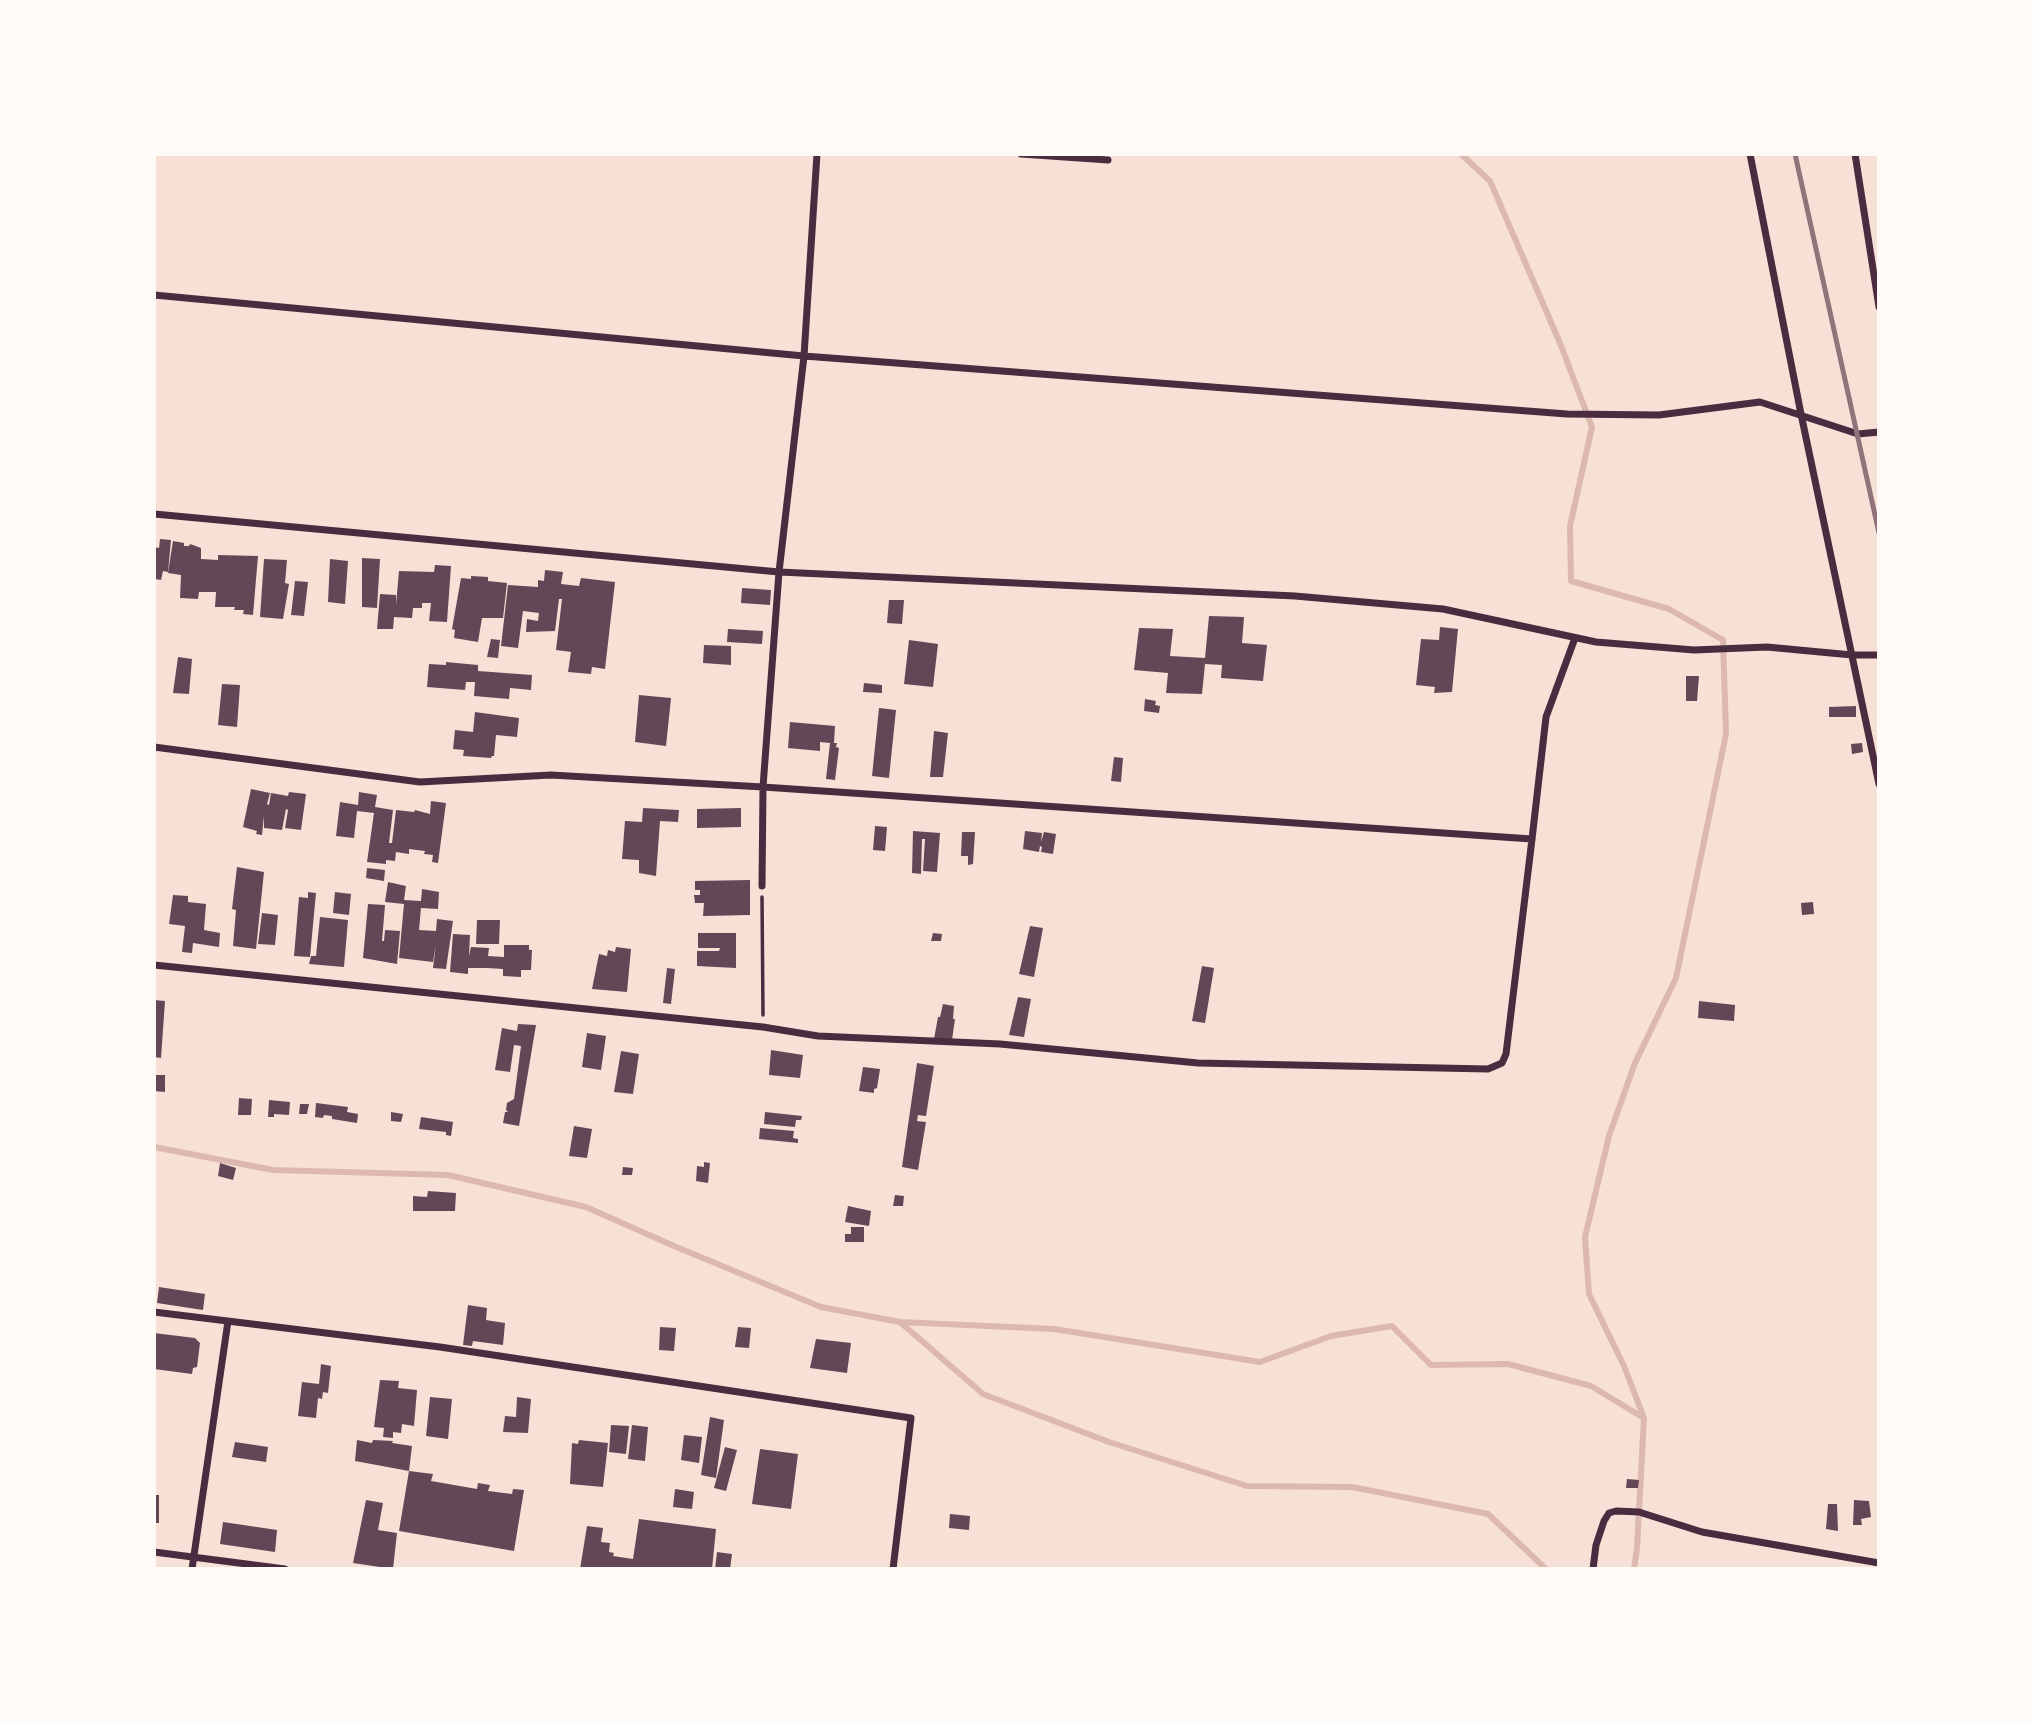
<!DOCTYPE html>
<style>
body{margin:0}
#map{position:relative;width:2033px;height:1723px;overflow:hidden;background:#f7e1d7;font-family:"Source Sans 3",sans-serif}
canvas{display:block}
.frame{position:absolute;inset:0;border:156px solid #fffaf5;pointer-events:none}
</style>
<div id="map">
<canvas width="2033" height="1723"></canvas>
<div class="frame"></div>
</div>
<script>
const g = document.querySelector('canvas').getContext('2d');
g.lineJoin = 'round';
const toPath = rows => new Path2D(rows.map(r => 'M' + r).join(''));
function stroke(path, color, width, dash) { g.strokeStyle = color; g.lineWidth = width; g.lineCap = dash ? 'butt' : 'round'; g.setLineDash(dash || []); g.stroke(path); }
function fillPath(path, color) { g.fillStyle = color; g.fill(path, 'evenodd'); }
stroke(toPath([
 [1461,154,1490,181,1560,343,1592,427,1570,526,1571,581,1669,609,1723,640,1726,734,1676,978,1635,1063,1609,1136,1585,1237,1589,1294,1624,1366,1644,1418],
 [154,1147,273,1170,448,1175,586,1207,674,1246,821,1307,900,1322,983,1394,1109,1442,1247,1486,1352,1487,1488,1514,1546,1569],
 [900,1322,1054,1329,1260,1362,1331,1336,1392,1326,1431,1365,1508,1364,1591,1386,1644,1418,1637,1548,1634,1569]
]), '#dcb8b0', 6);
fillPath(toPath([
 [160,539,171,540,168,572,163,571,161,580,155,579,156,570,154,570,154,547,159,548],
 [173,541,184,543,184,546,189,546,190,544,201,548,201,559,218,560,218,555,258,556,253,615,243,614,244,610,234,610,235,607,215,607,216,592,199,592,198,599,180,598,181,575,168,573],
 [362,558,380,559,377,608,362,607],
 [264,559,287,560,285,583,289,584,283,619,260,617],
 [330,559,348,561,345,604,328,602],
 [435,565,451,566,447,622,429,621,431,603,422,603,422,608,413,608,412,618,394,617,393,629,377,629,380,594,396,595,396,605,399,571,434,572],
 [545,570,563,572,561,584,579,586,581,578,615,582,605,669,592,667,591,674,568,672,571,652,556,650,562,599,559,599,555,631,526,632,527,619,538,621,539,613,523,611,518,648,501,646,508,585,538,587,538,580,544,581],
 [471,576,488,577,488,581,507,583,503,618,482,618,478,642,454,638,455,630,452,629,461,578,471,579],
 [295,581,308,582,304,616,291,615],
 [742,588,771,590,770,605,741,603],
 [889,600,904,600,902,624,887,623],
 [1209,616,1244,617,1242,643,1267,645,1263,681,1221,678,1222,665,1205,664,1202,694,1166,693,1168,673,1134,670,1139,628,1173,629,1170,656,1205,658],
 [1440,627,1458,629,1452,692,1434,693,1435,687,1416,685,1421,639,1439,640],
 [728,629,763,631,762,644,727,642],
 [491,639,500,640,498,658,487,657],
 [909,640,938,644,933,687,904,684],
 [704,645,731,646,731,665,703,663],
 [178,657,192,659,189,694,173,693],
 [446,662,478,665,478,671,532,675,531,690,510,688,509,699,474,696,475,682,466,682,465,690,427,687,429,664,446,665],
 [1686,676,1699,676,1697,701,1686,701],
 [864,683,882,685,882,693,863,692],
 [222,684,240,685,237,727,218,725],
 [639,695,671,698,666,746,635,742],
 [1145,699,1156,701,1155,705,1160,706,1159,713,1144,711],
 [1856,706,1856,717,1829,717,1829,707],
 [879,708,896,710,889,778,872,776],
 [475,712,519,718,517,737,496,735,494,756,492,756,491,758,463,756,464,750,453,749,455,730,473,732],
 [790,722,835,726,834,743,837,743,836,747,839,748,835,780,826,779,830,743,820,742,820,751,788,748],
 [934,731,948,733,943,777,930,777],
 [1862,743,1863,752,1852,754,1851,744],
 [1114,757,1123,758,1121,782,1111,781],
 [251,789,270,793,267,804,269,805,271,793,288,796,289,792,306,794,301,830,285,828,288,810,286,809,282,830,264,828,264,816,262,835,256,834,257,831,243,827],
 [359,792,377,795,375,807,393,810,389,843,392,843,396,810,414,812,415,810,430,814,431,801,446,803,438,863,432,862,433,855,424,854,425,851,409,849,409,854,396,852,395,861,386,860,386,864,367,862,374,813,357,811,354,838,336,836,340,802,358,805],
 [643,808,679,810,678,822,660,821,656,876,639,873,639,860,622,859,625,821,642,822],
 [741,808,741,827,697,828,697,809],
 [875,826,887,827,885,851,873,850],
 [913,831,940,833,937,872,923,871,925,839,922,839,921,874,912,873],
 [1025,831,1042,833,1041,842,1044,832,1056,834,1053,854,1041,852,1042,847,1040,846,1039,852,1023,849],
 [962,832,975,832,973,864,968,865,968,856,961,856],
 [237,867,264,872,256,949,233,946,236,910,232,909],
 [367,868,385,870,384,881,366,878],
 [750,880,750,915,703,916,704,903,695,903,694,895,700,895,700,890,695,890,695,881],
 [388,882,406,886,404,900,421,901,422,889,439,892,438,909,421,908,419,930,436,931,437,919,453,921,446,969,433,968,436,944,433,962,399,958,404,904,385,902],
 [308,892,316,893,310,957,294,956,299,897,308,898],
 [335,892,351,894,349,915,333,913],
 [173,895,188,896,188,902,206,904,204,930,220,933,219,947,193,943,192,953,182,952,185,926,169,924],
 [1813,902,1814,914,1802,915,1801,903],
 [368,904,385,905,382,941,384,941,385,930,400,931,397,964,363,958],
 [262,913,278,915,275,945,258,944],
 [320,917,348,920,344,967,309,964,311,956,316,956],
 [477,920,500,920,499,944,476,944],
 [1030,926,1043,928,1034,977,1019,974],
 [698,933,736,933,736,968,697,966,697,951,719,951,720,948,698,948],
 [933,933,942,934,941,941,931,941],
 [453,934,470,935,469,956,471,947,489,948,488,956,504,957,504,945,529,945,529,950,532,950,531,970,521,970,521,977,503,976,503,969,487,968,468,968,468,974,450,972],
 [616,947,631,949,627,992,592,989,599,954,607,956,608,950,615,952],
 [1202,966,1214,968,1205,1023,1192,1021],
 [667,968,675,969,671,1004,663,1003],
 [1018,997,1031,999,1024,1037,1009,1035],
 [154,1000,165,1001,161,1058,154,1057],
 [1699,1001,1735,1005,1734,1021,1698,1018],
 [943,1004,954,1006,953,1019,955,1019,952,1040,934,1039,938,1017,940,1017],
 [518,1024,536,1025,519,1126,503,1123,505,1112,508,1112,506,1110,507,1103,514,1099,521,1046,514,1045,510,1072,495,1070,502,1028,517,1031],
 [587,1033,606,1036,601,1070,582,1067],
 [771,1050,803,1055,800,1078,769,1075],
 [621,1051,639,1054,633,1094,614,1092],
 [917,1063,934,1066,926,1116,918,1115,917,1121,926,1122,918,1170,902,1167],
 [863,1067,880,1069,877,1088,874,1089,874,1093,859,1091],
 [154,1075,165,1075,165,1092,154,1091],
 [239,1098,252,1099,251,1115,238,1115],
 [269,1100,290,1102,289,1115,274,1114,274,1117,268,1117],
 [316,1103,348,1107,347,1112,358,1114,357,1123,332,1119,332,1116,324,1115,323,1118,315,1117],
 [300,1104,309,1104,307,1114,299,1114],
 [391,1112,403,1114,401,1122,391,1121],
 [765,1112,802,1116,801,1120,796,1120,795,1127,764,1124],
 [421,1117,453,1122,451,1136,446,1135,446,1132,419,1129],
 [574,1126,592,1129,587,1158,569,1156],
 [760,1128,794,1131,793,1138,798,1139,798,1143,759,1139],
 [704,1162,710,1163,708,1183,696,1181,697,1166,704,1167],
 [220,1163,236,1168,233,1180,218,1176],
 [623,1167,633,1168,632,1175,622,1175],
 [428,1191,456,1193,455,1211,413,1211,413,1196,427,1197],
 [895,1195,904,1196,903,1206,893,1206],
 [848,1206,871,1211,869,1226,845,1222],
 [851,1227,864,1227,864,1242,845,1242,845,1234,851,1234],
 [159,1287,205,1294,203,1310,157,1303],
 [468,1305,487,1308,486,1320,505,1323,503,1345,473,1341,472,1346,463,1345],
 [660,1327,676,1328,674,1351,659,1350],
 [738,1327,751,1328,749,1348,735,1347],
 [154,1333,195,1338,200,1343,197,1367,193,1368,192,1374,154,1369],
 [816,1339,851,1343,847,1373,810,1368],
 [321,1364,331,1366,328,1393,323,1392,322,1399,318,1398,316,1418,298,1416,302,1382,319,1384],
 [380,1380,399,1381,398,1388,417,1390,414,1426,402,1424,401,1433,393,1432,393,1438,383,1437,384,1428,374,1427],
 [430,1397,452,1399,448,1439,426,1436],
 [517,1397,531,1399,528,1433,503,1432,505,1416,516,1417],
 [710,1417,724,1420,716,1478,701,1475],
 [611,1425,629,1426,626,1454,609,1452],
 [632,1425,648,1427,645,1461,628,1459],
 [684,1435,702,1437,699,1463,681,1460],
 [357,1440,372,1443,373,1440,393,1441,392,1443,412,1446,409,1471,355,1461],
 [579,1440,608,1443,603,1487,570,1484,572,1443,578,1444],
 [235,1442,268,1447,266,1462,232,1457],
 [725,1447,737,1450,726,1491,714,1488],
 [760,1449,798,1454,791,1509,752,1504],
 [409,1471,433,1474,431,1481,477,1489,478,1483,490,1485,488,1491,512,1494,513,1489,524,1490,514,1551,399,1531],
 [1627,1479,1639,1480,1638,1488,1626,1488],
 [675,1489,694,1492,692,1509,673,1507],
 [154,1495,159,1495,159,1523,154,1523],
 [366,1500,383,1503,378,1530,397,1533,393,1569,353,1563],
 [1854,1500,1869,1501,1871,1517,1861,1519,1862,1525,1853,1525],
 [1828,1504,1837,1504,1838,1531,1826,1529],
 [950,1514,970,1516,969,1530,949,1528],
 [639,1519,716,1529,712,1569,580,1569,587,1526,603,1528,601,1542,610,1543,609,1552,614,1553,613,1556,633,1559],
 [223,1522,277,1530,275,1552,220,1544],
 [717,1552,732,1554,730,1569,715,1569]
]), '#644757');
stroke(toPath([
 [762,897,763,1015]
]), '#4a2c40', 3.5);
stroke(toPath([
 [1021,154,1108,160],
 [1750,154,1801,414,1879,784],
 [1855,154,1879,307],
 [154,295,804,356,1567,414,1659,415,1760,402,1858,434,1879,432],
 [154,514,779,572,1295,596,1443,609,1596,642,1694,650,1767,647,1852,655,1879,655],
 [154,747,420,782,551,775,763,787,1532,839,1506,1054,1502,1063,1488,1069,1198,1063,1000,1044,818,1036,763,1027,154,965],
 [1532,839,1546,717,1575,638],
 [762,886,763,787,779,572,804,356,817,154],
 [154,1312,440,1347,911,1418,893,1569],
 [154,1552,285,1569],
 [192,1569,228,1321],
 [1593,1569,1596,1545,1604,1521,1609,1513,1616,1511,1639,1512,1702,1532,1879,1563]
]), '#4a2c40', 7);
stroke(toPath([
 [1795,154,1879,533]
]), '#8f747c', 5);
</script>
